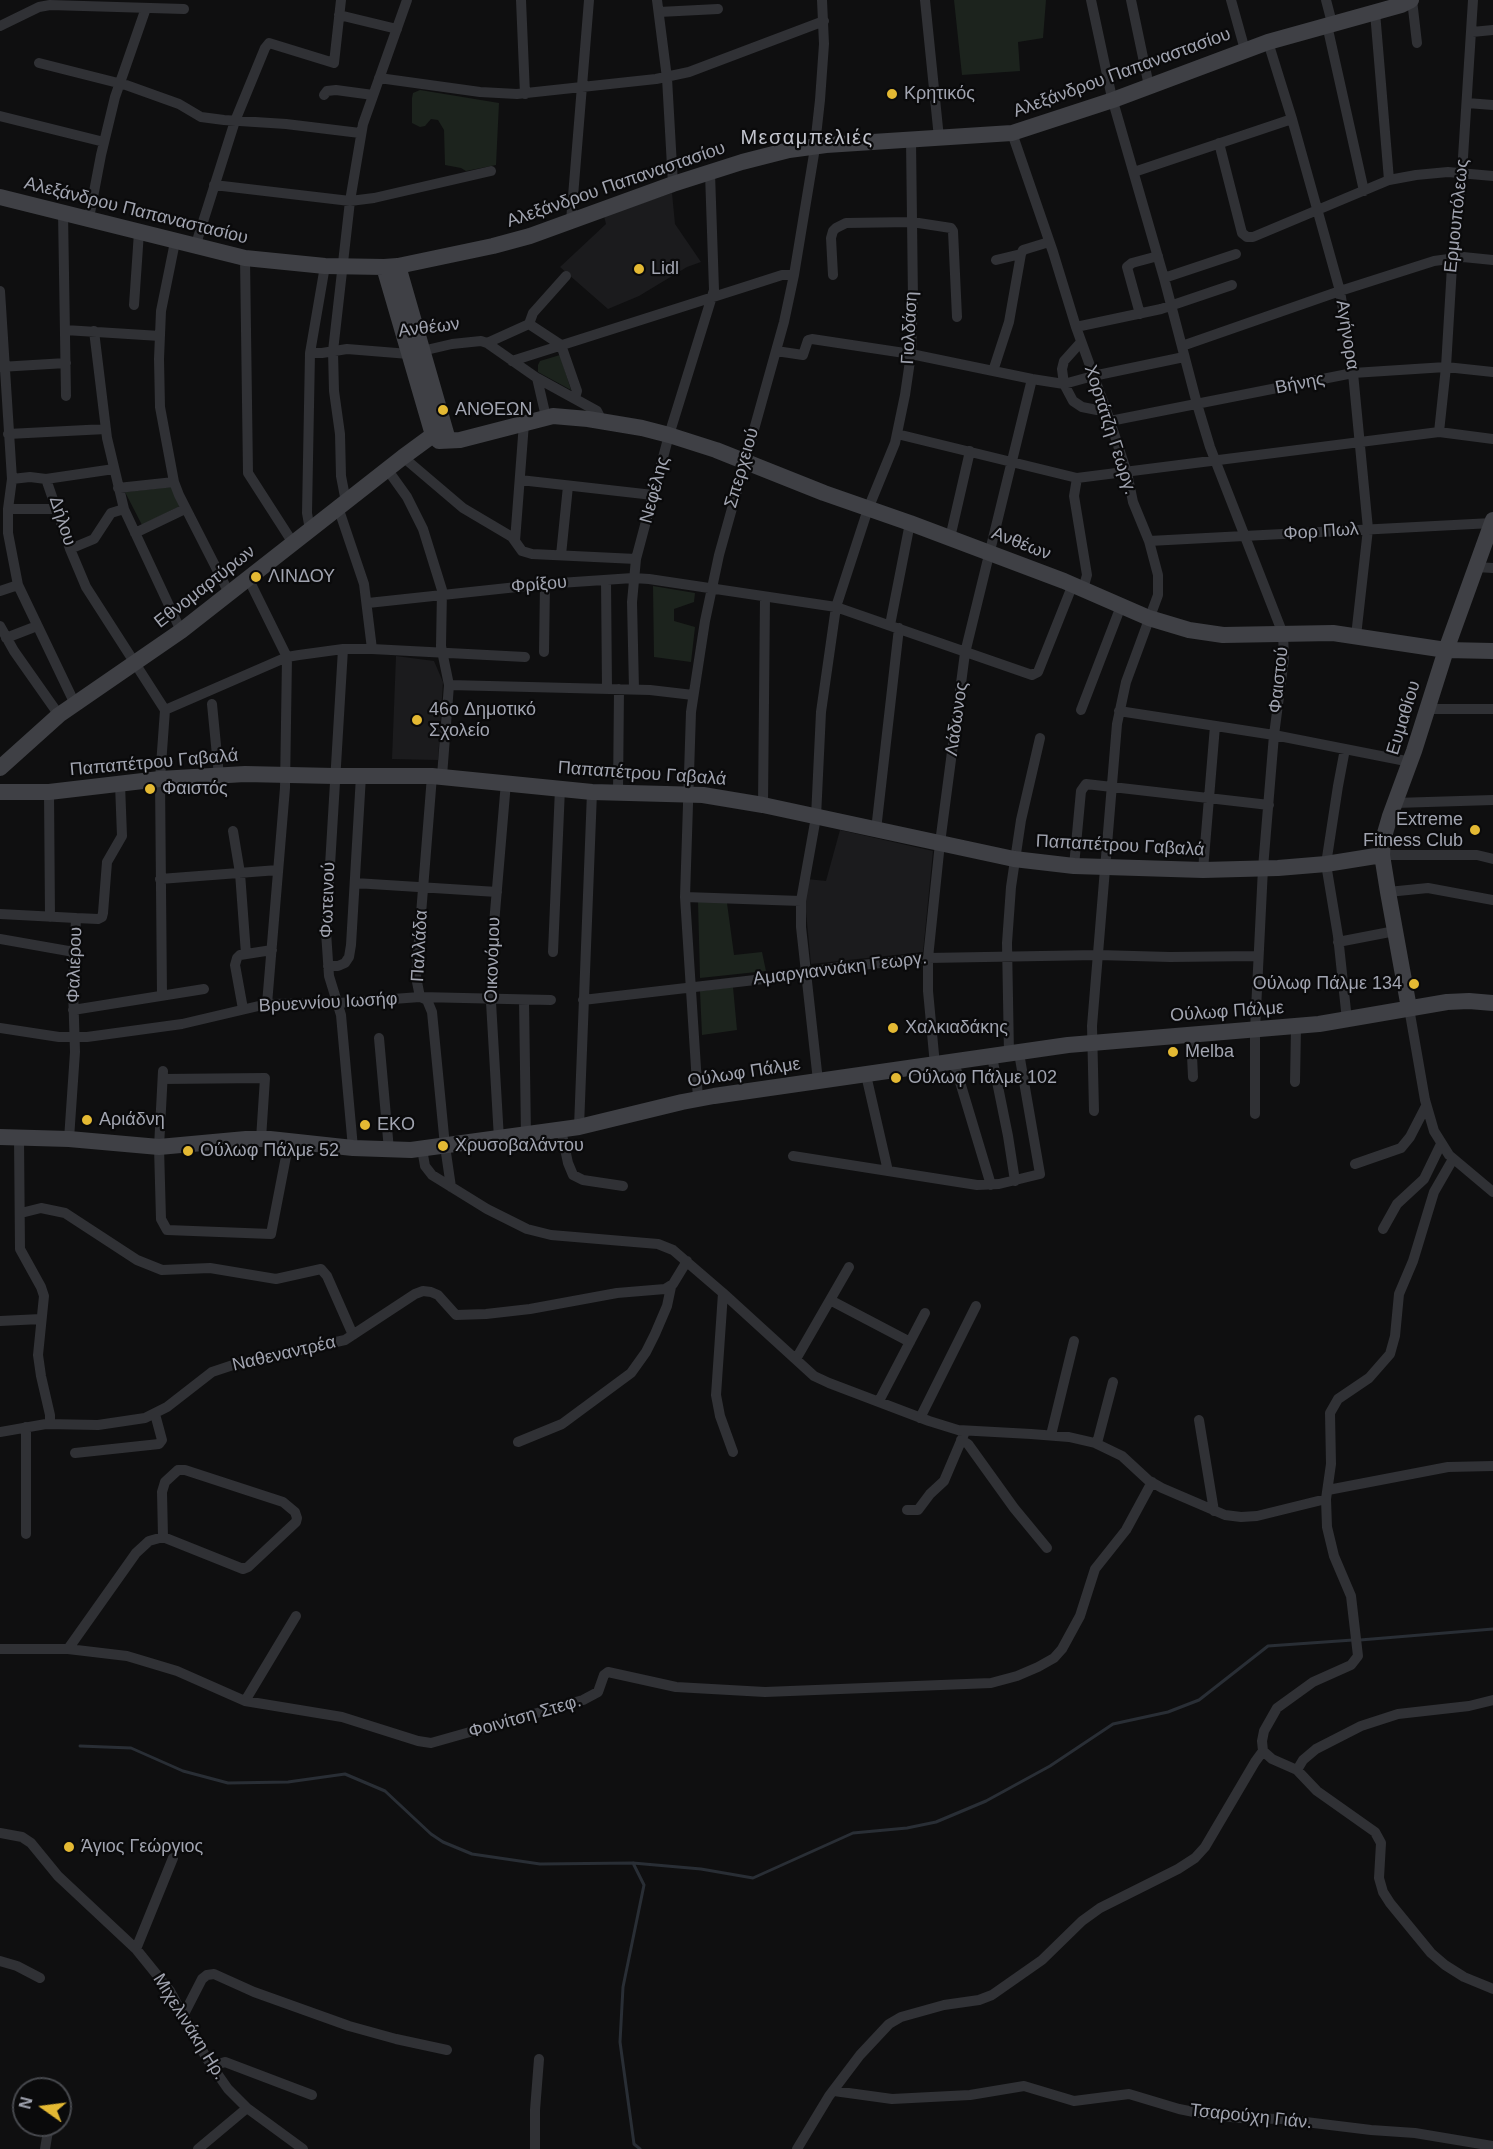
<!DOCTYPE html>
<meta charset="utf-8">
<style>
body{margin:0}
#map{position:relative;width:1493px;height:2149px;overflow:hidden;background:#0f0f10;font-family:Arial,sans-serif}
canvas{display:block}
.north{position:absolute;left:12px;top:2077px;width:60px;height:60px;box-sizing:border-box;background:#0a0a0b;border:2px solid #46484d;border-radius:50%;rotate:284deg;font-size:16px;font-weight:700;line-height:24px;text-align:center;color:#a1a4b0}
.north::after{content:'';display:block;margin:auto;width:21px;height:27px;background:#e4b933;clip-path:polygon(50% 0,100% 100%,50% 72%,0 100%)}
</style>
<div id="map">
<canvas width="1493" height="2149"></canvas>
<div class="north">N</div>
</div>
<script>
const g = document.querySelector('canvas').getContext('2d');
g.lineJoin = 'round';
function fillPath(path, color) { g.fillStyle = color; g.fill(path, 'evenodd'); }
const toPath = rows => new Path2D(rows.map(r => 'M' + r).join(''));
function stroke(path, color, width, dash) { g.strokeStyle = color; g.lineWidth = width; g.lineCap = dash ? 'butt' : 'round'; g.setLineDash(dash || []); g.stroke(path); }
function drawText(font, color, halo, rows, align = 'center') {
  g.font = font + ' Arial,sans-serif'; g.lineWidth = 4.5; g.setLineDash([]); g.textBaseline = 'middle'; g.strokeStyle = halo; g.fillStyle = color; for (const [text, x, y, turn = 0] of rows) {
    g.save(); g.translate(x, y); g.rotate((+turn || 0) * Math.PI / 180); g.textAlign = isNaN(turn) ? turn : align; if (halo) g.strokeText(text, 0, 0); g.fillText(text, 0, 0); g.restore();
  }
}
fillPath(toPath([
 [672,193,675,224,701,262,687,267,639,296,608,309,560,267,606,224,604,216],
 [396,656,434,661,443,682,438,760,392,759],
 [840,830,933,851,923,952,811,964,805,902,807,879,826,881]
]), '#1b1b1d');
fillPath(toPath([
 [954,0,1046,0,1043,38,1018,42,1020,71,962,75],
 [420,90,499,103,496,165,466,171,461,168,445,165,444,130,438,120,431,119,425,126,420,127,412,123,412,98,413,93],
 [560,355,571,390,538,372,538,365,540,361],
 [171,487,182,505,142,525,125,492],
 [653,586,695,593,694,602,674,609,674,621,695,627,691,662,654,657],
 [698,901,727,903,734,955,762,952,766,971,700,978],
 [733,987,737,1030,702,1035,700,991]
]), '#1c231d');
stroke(toPath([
 [1360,1640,1493,1629],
 [80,1746,131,1748,183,1771,228,1783,288,1782,345,1774,385,1791,431,1834,443,1842,472,1854,540,1864,633,1863,701,1869,753,1878,853,1833,907,1828,936,1822,986,1801,1050,1766,1113,1724,1168,1712,1199,1700,1268,1646,1353,1640],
 [633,1863,644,1885,623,1987,620,2042,634,2144,640,2149]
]), '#292e35', 3);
stroke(toPath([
 [521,0,525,94],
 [657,0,667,78,673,184],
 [925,0,939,138],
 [1091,0,1112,98,1164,278,1197,404,1210,447,1283,634,1284,658,1274,735,1263,868,1255,1030,1255,1114],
 [1131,0,1149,86],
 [1231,0,1245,50],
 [1326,0,1332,23],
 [1412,0,1417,43],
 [659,12,718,9],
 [1375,12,1389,180],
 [339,15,397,29],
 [1327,25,1364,191],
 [0,26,39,7,50,5,184,9],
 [1472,32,1493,30],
 [1268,42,1292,119,1340,291,1353,373,1368,529,1356,636],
 [39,63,126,85,179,104,201,117,224,120,286,124,360,133],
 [379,78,480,92,517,94,656,79,689,72,824,21],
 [324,95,327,91,336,90,373,95],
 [1467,103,1493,105],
 [0,116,104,142],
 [1012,133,1053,252,1076,327,1110,421,1127,473,1133,502,1149,541,1158,575,1158,595,1126,682,1117,724,1092,1026,1094,1111],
 [1219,143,1242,233,1247,237,1253,237,1389,180,1416,175,1448,172,1493,176],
 [1134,172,1292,119],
 [214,185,350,201,374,198,491,171],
 [63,212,66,396],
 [89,218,101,155,115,97,146,8],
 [571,221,589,0],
 [175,242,161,311,159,359,160,407,174,482,179,495,229,593],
 [195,247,235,121,265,48,269,43,334,63,341,0],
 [245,258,248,473,293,543],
 [996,260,1021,254],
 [833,275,831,238,833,231,836,228,846,223,912,222,951,228,953,231,957,317],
 [1164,278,1236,254],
 [0,291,12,479,8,509,8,533,18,585,75,704],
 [134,305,139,232],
 [1140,314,1127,267,1132,263,1158,256],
 [529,324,561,345,577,391,575,398],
 [1076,327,1161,309,1232,285],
 [65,330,160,336],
 [94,331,107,438,124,509,181,631],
 [1081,342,1064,361,1062,369,1064,384,1073,401,1082,407,1097,410,1105,408],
 [487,343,529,324,533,313,566,276],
 [1182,346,1340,291,1434,261,1463,257,1493,260],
 [776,351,803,355,808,340,812,339,911,354,1032,379,1064,384,1093,376,1184,357],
 [310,353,322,353,347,349,409,354,452,344,481,341,487,343,537,378,597,411,602,421],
 [512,361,754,284,782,275,794,275],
 [0,367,66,363],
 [993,371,1009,322,1021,254,1023,250,1049,242],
 [537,378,546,417],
 [1110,421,1353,373,1446,367,1493,372],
 [1439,432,1446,367,1452,266,1462,173,1473,0],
 [8,434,106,429],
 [897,434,1077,478,1439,432,1493,439],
 [403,457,463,508,512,537,522,551,532,554,636,559],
 [387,469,407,497,423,529,442,590,441,646,449,685,442,776],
 [1077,478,1074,496,1087,575,1083,589],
 [12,479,30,477,46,479,114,469],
 [46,479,70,549,86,587,165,710,160,779,162,996],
 [520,480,653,495],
 [118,488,174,482],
 [346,502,341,476,340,434,334,391,333,351,350,201,363,124,407,0],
 [338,507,364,584,372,649],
 [8,509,57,509],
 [310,530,307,513,310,353,325,266],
 [135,533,185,509],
 [950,538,970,451],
 [515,541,524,423],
 [1149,541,1492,523],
 [70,549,94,539,111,513,124,509],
 [561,555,568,486],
 [1476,567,1493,568],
 [248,578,287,657,285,788,267,1004],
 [606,580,607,689],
 [0,591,18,585],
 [368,603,545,584,633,578,649,579,836,607,1032,675,1038,672,1073,584],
 [890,625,910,523],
 [0,626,14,651,59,715],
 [6,638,37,626],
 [343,649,326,932,329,976,341,1015,353,1148],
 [544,652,545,584],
 [449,685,650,690,693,695],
 [634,689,632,602,636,559,669,435,714,290,710,173],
 [212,704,219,776],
 [1427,709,1493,709],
 [165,710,287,657,299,655,343,649,372,649,525,657],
 [1081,710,1121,606],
 [1119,711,1274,735,1411,762],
 [1345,749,1338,786,1326,864,1338,936,1347,1020],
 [432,776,416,977,420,997,427,1000,432,1012,445,1146,451,1187],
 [49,792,50,917],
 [618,793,619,689],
 [1395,803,1493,800],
 [763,805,765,597],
 [876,830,899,628],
 [233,831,240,873,246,954],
 [1382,855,1477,855,1493,859],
 [1074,866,1081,791,1086,784,1269,805],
 [1203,870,1215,726],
 [160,879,278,870],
 [355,883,497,892],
 [1388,892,1428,888,1493,900],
 [685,897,801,901],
 [0,914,76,918],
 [0,939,74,952],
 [1338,942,1395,931],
 [553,952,560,788],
 [328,966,338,966,345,963,349,957,351,945,361,776],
 [524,1000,526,1136],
 [583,1000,772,978,833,968,928,958,1098,955,1170,957,1258,956],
 [1409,1008,1425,1100,1434,1131,1449,1155,1493,1192],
 [243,1009,235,965,237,958,240,955,272,950],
 [73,1010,204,989],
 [0,1028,59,1037,87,1037,182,1024,267,1004,339,1003,420,997,551,1000],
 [1191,1034,1193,1077],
 [379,1038,389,1150],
 [1009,1054,1007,943,1011,887,1021,820,1040,738],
 [992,1057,1008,1136,1015,1181],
 [954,1062,991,1185],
 [935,1065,928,991,928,958,940,843,965,653,1032,379],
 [163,1071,159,1147,161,1219,167,1230,271,1234,289,1141],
 [866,1075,888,1171],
 [163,1079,265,1078,261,1139],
 [818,1081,801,927,801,901,816,817,821,712,836,607,868,509,895,443,905,395,911,354,913,300,911,140],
 [1295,1082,1296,1027],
 [698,1099,685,897,691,712,705,621,719,555,784,322,794,275,814,154,820,100,824,44,822,0],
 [579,1127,592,792],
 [561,1130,568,1163,573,1175,583,1180,623,1186],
 [19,1138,20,1249,41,1287,44,1296,38,1355,41,1376,50,1415,50,1424],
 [69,1139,75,1052,73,988,76,918,98,919,102,917,103,913,107,862,122,836,120,784],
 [499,1139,491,1002,494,924,506,782],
 [422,1149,425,1166,432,1175,487,1209,527,1229,551,1235,658,1244,673,1250,723,1293,814,1376,829,1383,929,1421,958,1430,1031,1434,1069,1437,1095,1443,1122,1456,1148,1480,1162,1488,1225,1515,1241,1517,1257,1516,1326,1499],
 [793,1156,977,1185,999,1184,1040,1174,1019,1053],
 [1355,1164,1401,1148,1410,1137,1426,1106],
 [21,1213,41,1208,65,1213,137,1260,162,1270,210,1268,276,1279,321,1269,327,1276,353,1335],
 [1383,1229,1397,1204,1424,1179,1441,1144],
 [723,1293,716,1395,720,1416,733,1452],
 [830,1300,910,1342],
 [0,1321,41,1319],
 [796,1359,849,1267],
 [879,1401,925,1313],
 [920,1418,976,1306],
 [1199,1420,1214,1511],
 [26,1427,26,1534],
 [0,1432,46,1424,98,1425,145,1418,167,1407,212,1372,236,1364,345,1340,415,1294,423,1291,431,1292,438,1295,456,1315,486,1314,530,1309,617,1293,665,1289,673,1284,687,1261],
 [1051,1435,1074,1341],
 [961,1440,968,1444,1014,1508,1047,1548],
 [518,1442,562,1424,631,1373,646,1352,655,1334,667,1306,671,1287],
 [1097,1443,1113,1382],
 [75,1453,159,1444,162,1440,155,1414],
 [178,1470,185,1470,283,1502,295,1512,297,1518,296,1522,248,1567,243,1569,163,1537,162,1492,165,1482,178,1470],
 [1328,1490,1448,1467,1493,1466],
 [907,1510,918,1510,930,1494,944,1481,964,1434],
 [0,1649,68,1649,127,1656,177,1671,245,1701,342,1717,418,1741,431,1743,583,1700,598,1692,604,1675,608,1672,676,1687,765,1692,991,1683,1017,1676,1038,1667,1054,1658,1062,1649,1080,1616,1095,1569,1126,1530,1152,1482],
 [68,1649,136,1553,149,1541,163,1537],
 [245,1701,296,1616],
 [1263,1751,1262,1741,1264,1731,1277,1708,1313,1682,1351,1665,1358,1656,1351,1596,1334,1556,1327,1527,1326,1499,1331,1464,1330,1413,1338,1399,1369,1378,1390,1354,1395,1336,1399,1294,1413,1261,1434,1192,1453,1159],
 [1263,1751,1272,1759,1297,1770,1317,1791,1375,1832,1381,1843,1379,1878,1383,1892,1390,1903,1431,1953,1445,1965,1464,1977,1493,1989],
 [1297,1770,1303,1760,1316,1749,1361,1726,1398,1714,1469,1706,1493,1700],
 [0,1833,22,1837,31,1843,58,1876,136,1949,170,1991,207,2059,228,2089,247,2108,303,2149],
 [136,1949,173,1858],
 [0,1961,17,1966,40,1978],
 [183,2016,202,1979,207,1975,214,1974,254,1992,349,2026,396,2039,447,2050],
 [212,2066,225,2062,312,2095],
 [834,2091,892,2099,970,2095,1024,2086,1074,2101,1129,2094,1179,2109,1199,2113,1239,2118,1281,2119,1371,2130,1415,2133,1493,2146],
 [45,2149,49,2125],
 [198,2149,247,2108],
 [535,2149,535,2110,539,2059],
 [797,2149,829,2096,860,2055,889,2024,901,2017,944,2005,979,2000,992,1995,1042,1960,1082,1921,1100,1908,1178,1869,1195,1858,1205,1847,1255,1762,1263,1751]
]), '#303135', 10);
stroke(toPath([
 [0,197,245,258,325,266,384,267,398,266,493,246,530,236,673,184,742,162,789,150,826,145,1012,133,1113,100,1268,42,1401,5,1411,0],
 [398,266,448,440],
 [384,267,433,435,439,441,460,440,553,416,588,419,642,428,669,435,716,450,824,493,910,523,1064,581,1149,618,1189,630,1223,635,1333,633,1446,650,1493,651],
 [0,768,59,715,181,631,403,457,433,435,443,432],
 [0,792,49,792,160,779,245,774,334,776,432,776,592,792,703,795,763,805,1014,859,1074,866,1203,870,1278,868,1326,864,1382,855],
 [1409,1008,1388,892,1382,855,1383,840,1390,816,1414,751,1446,650,1493,520],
 [0,1137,69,1139,159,1147,246,1139,270,1139,353,1148,411,1150,579,1127,682,1102,714,1096,1068,1045,1319,1024,1447,1002,1469,1001,1493,1003]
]), '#3f4045', 16);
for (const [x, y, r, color] of [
 [892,94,6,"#e4b933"],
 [639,269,6,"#e4b933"],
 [443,410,6,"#e4b933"],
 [256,577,6,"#e4b933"],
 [417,720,6,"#e4b933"],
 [150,789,6,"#e4b933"],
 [1475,830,6,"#e4b933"],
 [1414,984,6,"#e4b933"],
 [893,1028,6,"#e4b933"],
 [1173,1052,6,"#e4b933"],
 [896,1078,6,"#e4b933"],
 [87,1120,6,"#e4b933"],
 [365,1125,6,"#e4b933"],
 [443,1146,6,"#e4b933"],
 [188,1151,6,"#e4b933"],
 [69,1847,6,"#e4b933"]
]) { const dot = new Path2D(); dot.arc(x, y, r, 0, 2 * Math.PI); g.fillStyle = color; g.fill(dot); stroke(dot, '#0a0a0b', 2); }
drawText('18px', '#a1a4b0', '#0a0a0b', [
 ["Αλεξάνδρου Παπαναστασίου",1122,73,-20],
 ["Αλεξάνδρου Παπαναστασίου",616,185,-19],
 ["Αλεξάνδρου Παπαναστασίου",136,211,14],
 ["Ερμουπόλεως",1457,216,-84],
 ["Ανθέων",429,328,-7],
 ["Γιολδάση",910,328,-87],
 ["Αγήνορα",1347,335,81],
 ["Βήνης",1300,384,-11],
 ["Χορτάτζη Γεωργ.",1110,430,72],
 ["Σπερχειού",742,468,-74],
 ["Νεφέλης",655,490,-75],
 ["Δήλου",62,521,72],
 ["Φορ Πωλ",1321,532,-4],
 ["Ανθέων",1021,544,21],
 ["Φρίξου",539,585,-5],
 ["Εθνομαρτύρων",205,587,-38],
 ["Φαιστού",1279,680,-84],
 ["Ευμαθίου",1404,718,-73],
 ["Λάδωνος",957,719,-82],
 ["Παπαπέτρου Γαβαλά",154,763,-5],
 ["Παπαπέτρου Γαβαλά",642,774,4],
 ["Παπαπέτρου Γαβαλά",1120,846,3],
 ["Φωτεινού",328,900,-88],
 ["Παλλάδα",420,946,-87],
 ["Οικονόμου",493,960,-88],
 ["Φαλιέρου",75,965,-88],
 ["Αμαργιαννάκη Γεωργ.",840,969,-7],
 ["Βρυεννίου Ιωσήφ",328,1003,-3],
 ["Ούλωφ Πάλμε",1227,1012,-4],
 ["Ούλωφ Πάλμε",744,1073,-9],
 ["Ναθεναντρέα",284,1354,-13],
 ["Φοινίτση Στεφ.",525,1717,-16],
 ["Μιχελινάκη Ηρ.",189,2027,58],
 ["Τσαρούχη Γιάν.",1251,2117,6]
]);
drawText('18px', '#a1a4b0', '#0a0a0b', [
 ["Κρητικός",904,94],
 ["Lidl",651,269],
 ["ΑΝΘΕΩΝ",455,410],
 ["ΛΙΝΔΟΥ",268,577],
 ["46ο Δημοτικό",429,710],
 ["Σχολείο",429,731],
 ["Φαιστός",162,789],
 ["Extreme",1463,820,"right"],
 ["Fitness Club",1463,841,"right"],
 ["Ούλωφ Πάλμε 134",1402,984,"right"],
 ["Χαλκιαδάκης",905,1028],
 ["Melba",1185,1052],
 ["Ούλωφ Πάλμε 102",908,1078],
 ["Αριάδνη",99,1120],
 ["EKO",377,1125],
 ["Χρυσοβαλάντου",455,1146],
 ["Ούλωφ Πάλμε 52",200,1151],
 ["Άγιος Γεώργιος",81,1847]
], 'left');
g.letterSpacing = '1.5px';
drawText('20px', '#c2c4cd', '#0a0a0b', [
 ["Μεσαμπελιές",807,138]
]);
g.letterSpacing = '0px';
</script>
